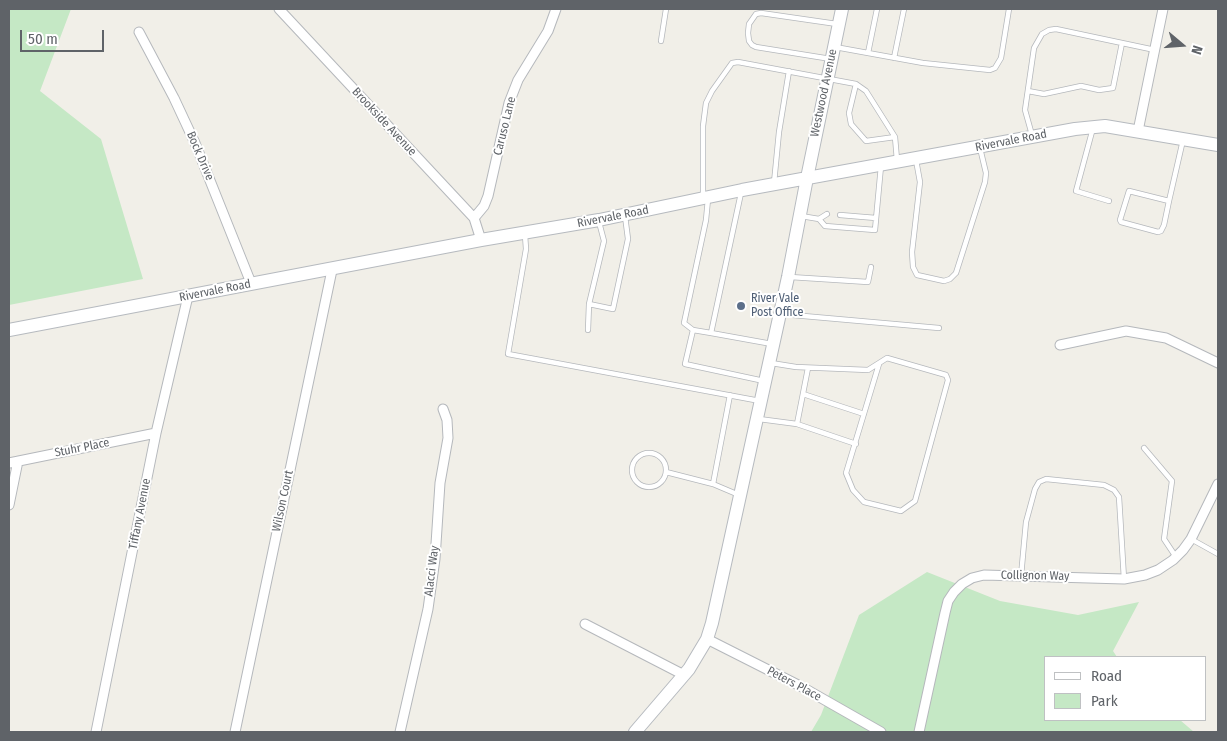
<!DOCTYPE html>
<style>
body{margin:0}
#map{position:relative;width:1227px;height:741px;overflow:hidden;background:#f1efe8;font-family:"Fira Sans Condensed",sans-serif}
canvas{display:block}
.frame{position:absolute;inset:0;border:10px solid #5f6368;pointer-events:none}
.legend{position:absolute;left:1044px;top:656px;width:162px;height:65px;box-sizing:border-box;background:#fff;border:1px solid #bfc1c3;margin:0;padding:6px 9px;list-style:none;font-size:15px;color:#5f6368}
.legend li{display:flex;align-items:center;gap:10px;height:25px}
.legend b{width:25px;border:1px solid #bfc1c3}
.north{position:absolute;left:1157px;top:20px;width:50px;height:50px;-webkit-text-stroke:4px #fff;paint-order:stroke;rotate:108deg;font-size:14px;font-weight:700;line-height:20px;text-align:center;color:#5f6368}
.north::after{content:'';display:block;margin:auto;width:18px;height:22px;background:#5f6368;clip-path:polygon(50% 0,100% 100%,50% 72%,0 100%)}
.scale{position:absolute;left:20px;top:30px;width:84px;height:22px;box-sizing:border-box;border:2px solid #5f6368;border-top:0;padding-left:6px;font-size:15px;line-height:18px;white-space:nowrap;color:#5f6368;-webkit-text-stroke:4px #fff;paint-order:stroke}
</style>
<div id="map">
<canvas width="1227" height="741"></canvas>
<div class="frame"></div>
<ul class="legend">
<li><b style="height:6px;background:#fff"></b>Road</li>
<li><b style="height:14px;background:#c5e8c5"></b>Park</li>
</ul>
<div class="north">N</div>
<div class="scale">50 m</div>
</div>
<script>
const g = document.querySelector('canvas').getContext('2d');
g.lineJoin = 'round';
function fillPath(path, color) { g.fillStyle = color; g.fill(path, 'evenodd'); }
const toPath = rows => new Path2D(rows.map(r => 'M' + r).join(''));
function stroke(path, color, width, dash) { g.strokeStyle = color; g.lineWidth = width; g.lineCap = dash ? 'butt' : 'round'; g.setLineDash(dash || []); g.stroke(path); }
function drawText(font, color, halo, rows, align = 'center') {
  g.font = font + ' "Fira Sans Condensed",sans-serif'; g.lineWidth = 4; g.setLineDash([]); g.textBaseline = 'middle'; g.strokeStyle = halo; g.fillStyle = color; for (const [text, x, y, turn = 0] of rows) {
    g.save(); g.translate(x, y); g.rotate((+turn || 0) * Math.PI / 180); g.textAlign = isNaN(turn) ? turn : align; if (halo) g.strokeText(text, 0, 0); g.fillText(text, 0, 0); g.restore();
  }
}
fillPath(toPath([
 [9,9,71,9,40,91,101,139,143,279,9,305],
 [927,572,1000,601,1078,615,1139,602,1113,651,1117,657,1046,657,1046,720,1180,720,1194,732,811,732,821,715,859,615]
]), '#c5e8c5');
const lane = toPath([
 [661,41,666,9],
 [835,47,923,63,990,70,995,68,1001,58,1009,9],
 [868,53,877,9],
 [894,58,904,9],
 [831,59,756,47,752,45,749,41,748,33,749,24,756,14,761,13,837,24],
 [856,84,849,113,851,124,866,141,895,137],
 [1028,91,1044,94,1081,86,1099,90,1113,88,1122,43],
 [1093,128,1076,191,1109,201],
 [1032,135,1025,110,1034,48,1042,34,1049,30,1056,29,1155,50],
 [916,160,920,182,912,252,913,267,917,275,944,281,950,279,956,273,985,182,986,173,980,148],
 [774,183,779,132,789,71],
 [741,193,711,333,693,330,685,364,764,381],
 [703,197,703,126,706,103,712,91,732,63,738,62,856,84,866,91,895,137,897,160],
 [1169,201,1129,191,1120,220,1121,222,1158,232,1161,231,1164,225,1169,201,1183,140],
 [840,215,876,218],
 [801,216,819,219,825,226,875,230,881,166],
 [819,219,827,214],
 [599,222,604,241,589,304,613,309,628,239,625,216],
 [525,235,526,249,508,354,760,401],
 [790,277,868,282,871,267],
 [781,314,939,328],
 [588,330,589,304],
 [693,330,684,323,706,220,708,199],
 [711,333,772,344],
 [771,363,796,367,868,370,887,358,946,375,948,380,915,501,901,511,864,502,853,490,846,473,879,364],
 [803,394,864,414],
 [759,419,797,424,856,444],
 [797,424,808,368],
 [1144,448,1172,481,1164,539,1176,557],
 '632 470a17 17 0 1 1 34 0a17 17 0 1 1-34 0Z',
 [666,472,713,484,739,495],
 [713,484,730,395],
 [1191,539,1218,554],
 [1021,576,1026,522,1035,489,1039,482,1046,479,1104,485,1114,490,1119,497,1124,579]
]);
const street = toPath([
 [279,9,474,218,481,240],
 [139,32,174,98,195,143,251,283],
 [1138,131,1163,9],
 [474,218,484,206,488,196,509,103,518,80,548,31,556,9],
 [1060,345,1126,331,1166,338,1218,363],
 [9,463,156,433],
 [9,505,18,461],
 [585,624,684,675],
 [707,639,802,687,881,732],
 [96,732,156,433,188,296],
 [235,732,332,270],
 [400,732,428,609,435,559,440,483,448,438,447,420,443,409],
 [919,732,945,613,948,601,954,592,962,584,972,578,984,575,1124,579,1145,575,1158,570,1173,560,1183,550,1191,539,1218,484]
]);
const secondary = toPath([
 [9,330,481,240,599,220,742,190,1075,129,1105,126,1218,145],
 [635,732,689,669,707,639,712,623,788,277,807,178,842,9]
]);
stroke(lane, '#b5b8bc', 6);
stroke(street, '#b5b8bc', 11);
stroke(secondary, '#b6babf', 14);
stroke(lane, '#fff', 4.5);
stroke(street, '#fff', 9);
stroke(secondary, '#fff', 12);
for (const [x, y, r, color] of [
 [741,306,5,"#5c6f8a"]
]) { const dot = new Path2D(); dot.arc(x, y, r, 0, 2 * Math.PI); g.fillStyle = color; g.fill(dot); stroke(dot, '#fff', 2); }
drawText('12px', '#5f6368', '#fff', [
 ["Westwood Avenue",824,93,-78],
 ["Brookside Avenue",384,122,47],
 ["Caruso Lane",505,126,-76],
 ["Rivervale Road",1011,141,-11],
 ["Bock Drive",200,156,67],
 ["Rivervale Road",613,217,-11],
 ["Rivervale Road",215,291,-11],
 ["Stuhr Place",82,448,-11],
 ["Wilson Court",283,501,-78],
 ["Tiffany Avenue",140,514,-79],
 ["Alacci Way",432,571,-83],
 ["Collignon Way",1035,576,1],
 ["Peters Place",794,684,28]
]);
drawText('12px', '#4e5e75', '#fff', [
 ["River Vale",751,299],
 ["Post Office",751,313]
], 'left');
</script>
